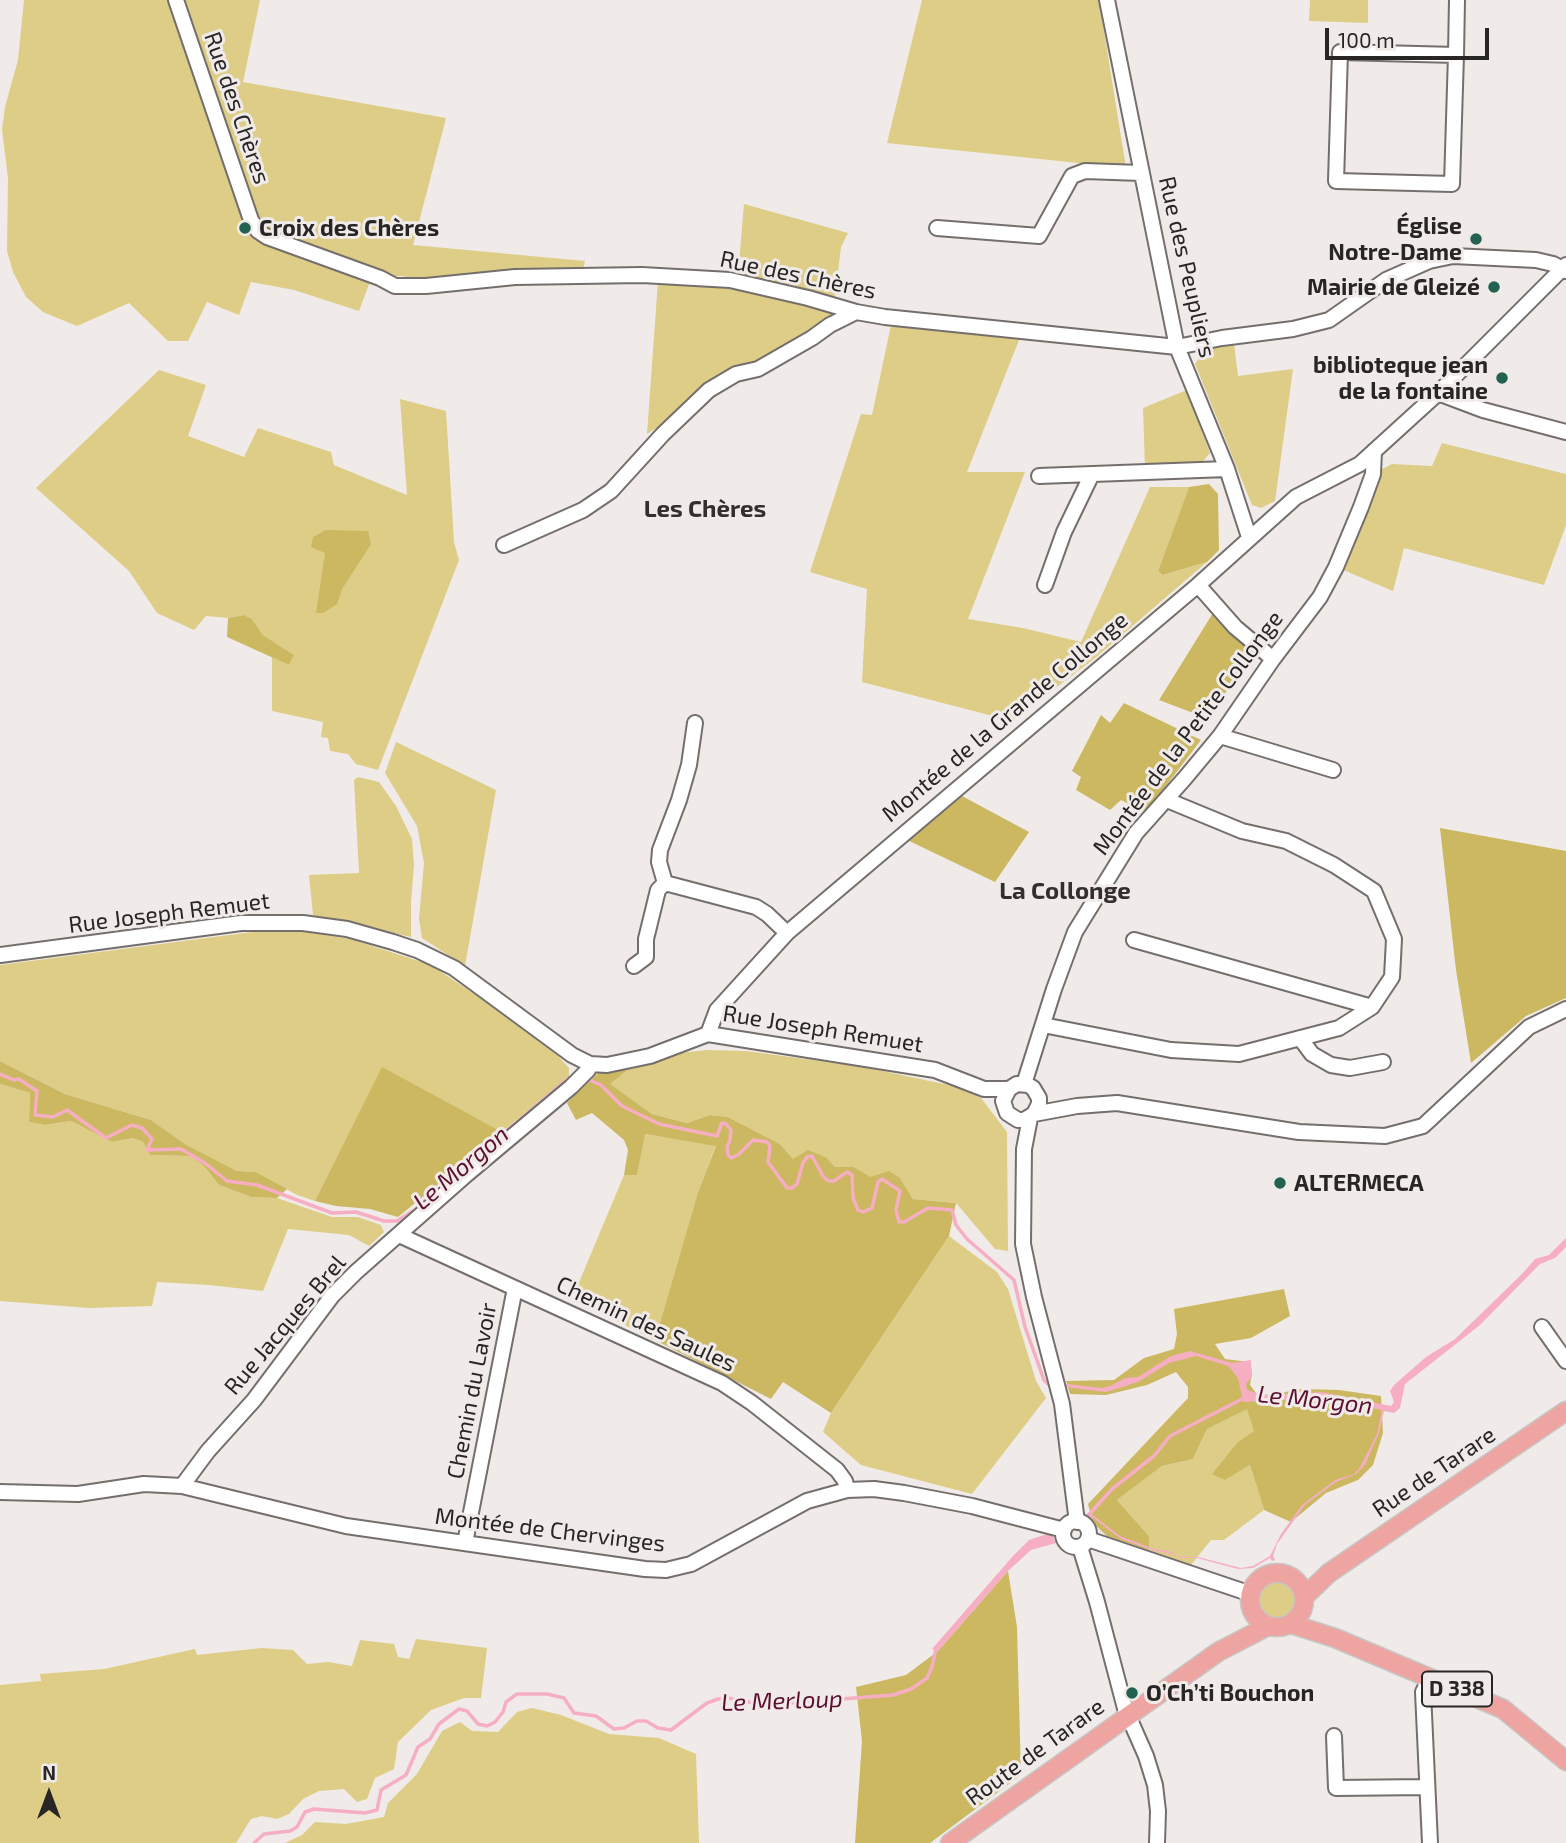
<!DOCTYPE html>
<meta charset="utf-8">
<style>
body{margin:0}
#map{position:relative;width:1566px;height:1843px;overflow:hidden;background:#f0ebe8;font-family:"Exo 2",sans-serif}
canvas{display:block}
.north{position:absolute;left:14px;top:1759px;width:70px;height:70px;-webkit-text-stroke:5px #f0ebe8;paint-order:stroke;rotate:0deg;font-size:19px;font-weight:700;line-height:28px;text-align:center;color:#282625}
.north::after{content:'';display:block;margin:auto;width:24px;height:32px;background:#282625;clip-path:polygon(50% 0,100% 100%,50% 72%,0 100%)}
.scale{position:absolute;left:1325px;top:28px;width:164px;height:32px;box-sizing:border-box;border:4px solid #282625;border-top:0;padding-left:9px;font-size:21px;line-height:24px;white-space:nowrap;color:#282625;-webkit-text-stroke:5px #f0ebe8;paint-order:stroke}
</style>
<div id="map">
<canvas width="1566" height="1843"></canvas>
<div class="north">N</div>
<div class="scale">100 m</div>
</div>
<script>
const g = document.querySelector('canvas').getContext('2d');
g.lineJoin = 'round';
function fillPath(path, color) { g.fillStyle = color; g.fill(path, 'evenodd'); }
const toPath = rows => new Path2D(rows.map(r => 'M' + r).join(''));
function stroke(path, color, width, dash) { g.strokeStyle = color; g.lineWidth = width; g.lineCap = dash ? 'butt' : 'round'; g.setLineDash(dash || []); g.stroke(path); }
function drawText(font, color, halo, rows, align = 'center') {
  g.font = font + ' "Exo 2",sans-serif'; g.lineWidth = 6; g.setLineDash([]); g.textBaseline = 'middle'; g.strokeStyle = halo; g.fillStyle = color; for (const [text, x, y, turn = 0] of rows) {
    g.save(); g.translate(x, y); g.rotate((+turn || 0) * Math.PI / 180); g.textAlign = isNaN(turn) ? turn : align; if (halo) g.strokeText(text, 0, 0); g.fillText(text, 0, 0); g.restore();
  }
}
fillPath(toPath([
 [24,0,171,0,246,223,371,279,359,311,294,290,251,282,239,315,207,302,188,341,168,341,129,303,77,326,43,312,26,297,13,272,7,251,8,178,2,130,5,107,18,60],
 [183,0,260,0,243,82,446,118,413,245,585,261,583,269,412,283,404,276,387,276,268,234,256,211],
 [922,0,1099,0,1126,168,887,143],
 [1310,0,1368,0,1368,23,1309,21],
 [744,204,848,233,841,247,835,297,738,275],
 [658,281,728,285,837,312,831,318,647,434],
 [891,325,1006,336,1019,340,967,472,1025,472,968,619,1023,628,1081,642,1150,487,1189,487,1158,571,1164,575,1207,562,1095,658,1012,721,862,682,867,589,810,572,861,414,872,415],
 [1234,344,1238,376,1293,369,1275,501,1261,508,1252,505,1195,364,1206,348],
 [159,370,206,385,188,436,244,457,258,428,331,452,334,465,407,495,400,399,446,411,454,542,459,560,378,770,356,764,348,754,330,751,328,738,321,737,323,722,272,711,272,657,289,665,294,655,263,635,252,619,244,615,228,618,206,616,194,630,157,613,129,571,36,488],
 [1187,390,1210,453,1199,466,1145,467,1143,408],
 [1442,443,1566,474,1566,525,1544,585,1404,548,1393,591,1336,567,1373,474,1392,464,1432,466],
 [396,742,496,790,465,966,422,938,419,919,424,863,417,826,385,773],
 [358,777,379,782,396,806,412,839,414,865,411,902,411,937,313,915,309,875,359,873,354,780],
 [260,931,306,932,350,939,431,965,486,1002,558,1056,569,1068,569,1076,502,1132,382,1068,315,1201,297,1195,256,1172,237,1171,185,1144,151,1120,65,1094,0,1061,0,965],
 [707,1050,746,1051,864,1067,953,1086,981,1098,1007,1132,1008,1251,995,1249,956,1203,913,1199,900,1178,870,1178,854,1167,835,1167,827,1158,793,1159,780,1144,728,1117,710,1115,687,1123,652,1114,609,1084,633,1065,670,1054],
 [0,1084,30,1093,29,1122,45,1125,71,1121,112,1142,133,1138,143,1142,150,1155,190,1156,204,1166,219,1185,251,1197,277,1198,332,1217,358,1217,381,1225,384,1232,369,1246,349,1235,288,1229,263,1291,209,1285,157,1282,152,1306,89,1308,0,1301],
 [644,1134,716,1145,698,1192,655,1340,572,1299,624,1175,637,1175],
 [949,1236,997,1272,1008,1289,1036,1381,1046,1398,972,1494,861,1465,823,1432,831,1413],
 [1248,1408,1255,1431,1238,1442,1225,1480,1250,1465,1264,1510,1224,1540,1211,1540,1191,1565,1149,1550,1149,1536,1117,1500,1162,1466,1193,1459,1207,1429],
 '1258 1600a19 19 0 1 1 38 0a19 19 0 1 1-38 0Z',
 [416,1639,487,1648,481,1698,464,1698,431,1710,398,1742,394,1769,375,1778,367,1799,357,1802,344,1789,319,1791,303,1799,289,1814,277,1819,262,1816,251,1819,236,1843,0,1843,0,1685,41,1681,40,1674,104,1669,195,1649,197,1655,262,1648,293,1650,307,1664,328,1662,352,1666,360,1640,394,1644,398,1657,409,1659],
 [532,1708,561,1715,609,1734,659,1738,696,1754,699,1843,285,1843,302,1835,315,1822,346,1824,384,1817,388,1803,417,1774,442,1731,460,1722,472,1731,498,1732,517,1712]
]), '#ddcd86');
fillPath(toPath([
 [1209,484,1218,494,1219,550,1207,562,1163,575,1158,571,1189,487],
 [326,530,368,531,371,544,342,589,337,604,323,613,316,613,325,553,311,547,313,537],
 [1213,613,1251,652,1209,719,1159,700],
 [244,615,252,619,263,635,294,655,289,665,227,637,228,618],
 [1124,703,1201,740,1146,812,1121,800,1110,810,1076,790,1081,777,1072,771,1101,715,1110,723],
 [962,796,1029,832,995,882,905,839],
 [1440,828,1566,851,1566,998,1526,1016,1471,1063,1456,970],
 [0,1061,65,1094,151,1120,185,1144,237,1171,256,1172,287,1189,277,1198,251,1197,219,1185,204,1166,190,1156,150,1155,143,1142,133,1138,112,1142,71,1121,45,1125,29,1122,30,1093,0,1084],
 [633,1065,610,1084,652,1114,687,1123,710,1115,728,1117,780,1144,793,1159,808,1150,827,1158,835,1167,854,1167,870,1177,889,1171,900,1178,913,1199,956,1203,949,1236,831,1413,783,1382,771,1399,655,1340,698,1192,716,1146,645,1134,637,1175,624,1175,628,1150,624,1140,592,1113,576,1120,567,1103,600,1071],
 [382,1067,502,1132,398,1217,370,1209,336,1206,315,1201],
 [1284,1289,1290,1316,1251,1338,1215,1344,1225,1359,1249,1362,1252,1373,1250,1385,1256,1393,1270,1395,1301,1389,1339,1390,1381,1396,1383,1433,1373,1465,1358,1480,1326,1493,1291,1522,1264,1510,1250,1465,1225,1480,1212,1474,1238,1442,1254,1431,1247,1409,1207,1429,1193,1459,1162,1466,1117,1500,1149,1536,1149,1550,1107,1536,1093,1523,1088,1504,1188,1398,1188,1387,1176,1372,1147,1385,1106,1395,1070,1394,1066,1381,1114,1380,1144,1358,1174,1349,1177,1334,1174,1309],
 [1008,1571,1017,1627,1021,1775,930,1843,855,1843,862,1741,856,1687,906,1675,938,1651]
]), '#cbb861');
fillPath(toPath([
 [1566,1238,1566,1247,1555,1258,1540,1264,1480,1325,1405,1384,1400,1408,1394,1413,1384,1411,1379,1433,1365,1465,1356,1474,1336,1482,1305,1505,1277,1544,1273,1556,1275,1560,1272,1561,1270,1558,1253,1568,1238,1569,1197,1558,1180,1558,1169,1553,1155,1551,1121,1539,1092,1517,1089,1520,1086,1515,1089,1512,1120,1536,1154,1549,1169,1551,1179,1557,1198,1557,1241,1568,1253,1566,1270,1556,1281,1534,1302,1505,1335,1480,1354,1474,1359,1469,1377,1434,1382,1410,1321,1398,1243,1402,1238,1378,1228,1366,1196,1356,1169,1363,1138,1382,1113,1390,1105,1392,1066,1387,1066,1384,1102,1388,1110,1386,1125,1378,1138,1377,1171,1356,1190,1351,1232,1363,1251,1360,1252,1377,1246,1384,1247,1390,1262,1395,1322,1392,1391,1406,1394,1402,1390,1391,1394,1385,1426,1357,1455,1339,1523,1273,1535,1259,1549,1255],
 [1047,1534,1052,1535,1056,1543,1031,1550,1008,1571,938,1651,932,1649,1013,1556,1029,1540]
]), '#f6aec3');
stroke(toPath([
 [0,1074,14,1080,19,1079,37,1091,35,1115,53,1117,67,1110,106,1138,132,1125,142,1128,152,1139,147,1150,181,1149,205,1163,227,1181,257,1185,332,1213,356,1212,384,1221,397,1221,421,1206],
 [587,1079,601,1085,622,1106,659,1124,717,1136,722,1123,726,1124,731,1130,730,1140,727,1147,728,1155,731,1158,738,1155,753,1140,767,1142,770,1146,768,1162,787,1188,792,1188,797,1184,803,1163,807,1157,812,1156,823,1176,828,1181,834,1181,847,1172,852,1175,853,1198,858,1210,863,1212,872,1208,878,1182,882,1179,900,1191,896,1210,899,1222,904,1222,928,1208,952,1210,956,1225,967,1239,1014,1280,1025,1327,1044,1380,1051,1387,1055,1387],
 [463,1168,570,1077],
 [1087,1517,1112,1489,1154,1456,1170,1436,1246,1397],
 [254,1843,264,1834,290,1831,297,1827,305,1812,314,1809,365,1813,377,1810,381,1790,406,1775,418,1747,430,1739,439,1724,459,1709,467,1711,478,1724,487,1726,495,1722,503,1712,506,1702,517,1694,547,1694,564,1698,574,1713,596,1716,614,1729,624,1728,637,1721,646,1721,658,1728,671,1730,707,1703,718,1699,728,1698,764,1705,893,1695,911,1689,927,1678,932,1667,936,1648]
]), '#f6aec3', 3.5);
const minor = toPath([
 [176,0,251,220,258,231,267,237,380,278,395,286,426,286,515,277,642,275,730,280,808,298,856,312,885,317,1177,347,1222,338,1293,329,1329,320,1386,280,1429,261,1453,256,1536,260,1553,264,1566,271],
 [1107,0,1177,347,1227,469,1249,537],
 [1456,55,1340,52,1336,181,1452,184,1456,55,1457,0],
 [937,228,1039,236,1072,176,1085,171,1141,173],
 [1438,393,1483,410,1566,432],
 [1039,476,1227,469],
 [504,545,583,510,611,491,663,434,709,390,736,374,758,369,812,338,830,325,856,312],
 [1045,585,1064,532,1092,474],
 [1198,585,1235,627,1273,659],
 [695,723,689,765,679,800,660,850,659,862,665,883,756,907,767,914,787,933],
 [1220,736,1333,770],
 [1134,940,1372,1007],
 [0,955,241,923,303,923,347,929,393,942,417,950,454,968,572,1055,590,1064,607,1065,650,1056,708,1034,935,1070,984,1089,1009,1089,1017,1084,1028,1085,1033,1088,1039,1098,1039,1104,1034,1114,1024,1120,1018,1120,1007,1113,1003,1101,1009,1089],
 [634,966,646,957,646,939,658,890,665,883],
 [1043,1025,1171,1050,1239,1054,1339,1028,1372,1007,1392,977,1394,939,1374,891,1334,865,1286,841,1242,831,1167,800],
 [708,1034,717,1010,787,933,1198,585,1296,497,1360,464,1438,393,1566,265],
 [1300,1038,1312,1054,1331,1065,1350,1068,1383,1062],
 [1024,1084,1054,989,1075,932,1136,833,1185,778,1220,736,1273,659,1320,597,1336,567,1361,507,1373,474,1374,451],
 [1034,1114,1077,1106,1117,1103,1299,1132,1385,1136,1423,1126,1529,1027,1566,1009],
 [1030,1118,1024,1149,1023,1244,1034,1297,1062,1404,1077,1522],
 [399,1235,722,1383,752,1403,837,1470,845,1481,847,1490],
 [1542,1327,1566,1361],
 [182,1486,208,1451,254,1400,332,1296,356,1272,466,1175,571,1087,588,1070,590,1064],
 [0,1492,78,1494,144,1484,182,1486,346,1526,645,1569,666,1570,691,1564,807,1501,847,1490,874,1489,904,1493,972,1506,1064,1530],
 '1063 1534a13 13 0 1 1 26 0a13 13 0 1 1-26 0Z',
 [1088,1539,1251,1594],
 [465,1543,515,1288],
 [1080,1547,1097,1602,1127,1716,1131,1722,1146,1756,1155,1785,1158,1811,1157,1843],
 [1430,1678,1423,1692,1430,1843],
 [1334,1736,1336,1788,1426,1787]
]);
const major = toPath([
 '1250 1600a27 27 0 1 1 54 0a27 27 0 1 1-54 0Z',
 [1304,1597,1329,1573,1566,1411],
 [1291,1624,1335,1638,1503,1709,1566,1761],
 [950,1843,1218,1652,1268,1626]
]);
stroke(minor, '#746f6c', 18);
stroke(major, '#c7c7c6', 21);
stroke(minor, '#fff', 14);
stroke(major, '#eea4a1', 18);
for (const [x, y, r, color] of [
 [245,228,7,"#236250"],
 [1476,239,7,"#236250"],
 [1494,287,7,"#236250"],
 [1502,378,7,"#236250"],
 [1280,1183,7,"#236250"],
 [1132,1693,7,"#236250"]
]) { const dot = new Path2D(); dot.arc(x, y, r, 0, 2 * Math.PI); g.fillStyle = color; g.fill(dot); stroke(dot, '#f0ebe8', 2.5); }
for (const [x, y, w] of [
 [1457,1689,70]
]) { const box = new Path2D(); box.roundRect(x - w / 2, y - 17.5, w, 35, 5); g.fillStyle = '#f0ebe8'; g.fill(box); stroke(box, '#282625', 2); }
drawText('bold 21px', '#282625', null, [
 ["D 338",1457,1689]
]);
drawText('23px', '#282625', '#f0ebe8', [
 ["Rue des Chères",237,108,71],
 ["Rue des Peupliers",1187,267,77],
 ["Rue des Chères",798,275,12],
 ["Montée de la Grande Collonge",1005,717,-40],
 ["Montée de la Petite Collonge",1188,733,-53],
 ["Rue Joseph Remuet",169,913,-7],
 ["Rue Joseph Remuet",823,1029,9],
 ["Chemin des Saules",646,1324,25],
 ["Rue Jacques Brel",285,1325,-50],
 ["Chemin du Lavoir",472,1391,-79],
 ["Rue de Tarare",1434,1472,-34],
 ["Montée de Chervinges",550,1530,7],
 ["Route de Tarare",1035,1752,-36]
]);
drawText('bold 23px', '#282625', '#f0ebe8', [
 ["Église",1462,226],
 ["Notre-Dame",1462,252],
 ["Croix des Chères",259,228,"left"],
 ["Mairie de Gleizé",1480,287],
 ["biblioteque jean",1488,365],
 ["de la fontaine",1488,391],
 ["ALTERMECA",1294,1183,"left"],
 ["O’Ch’ti Bouchon",1146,1693,"left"]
], 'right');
drawText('bold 24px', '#332f2d', '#f0ebe8', [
 ["Les Chères",705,509],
 ["La Collonge",1065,891]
]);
drawText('italic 24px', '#5d0f31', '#f0ebe8', [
 ["Le Morgon",461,1168,-40],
 ["Le Morgon",1315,1400,6],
 ["Le Merloup",782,1701,-2]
]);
</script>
